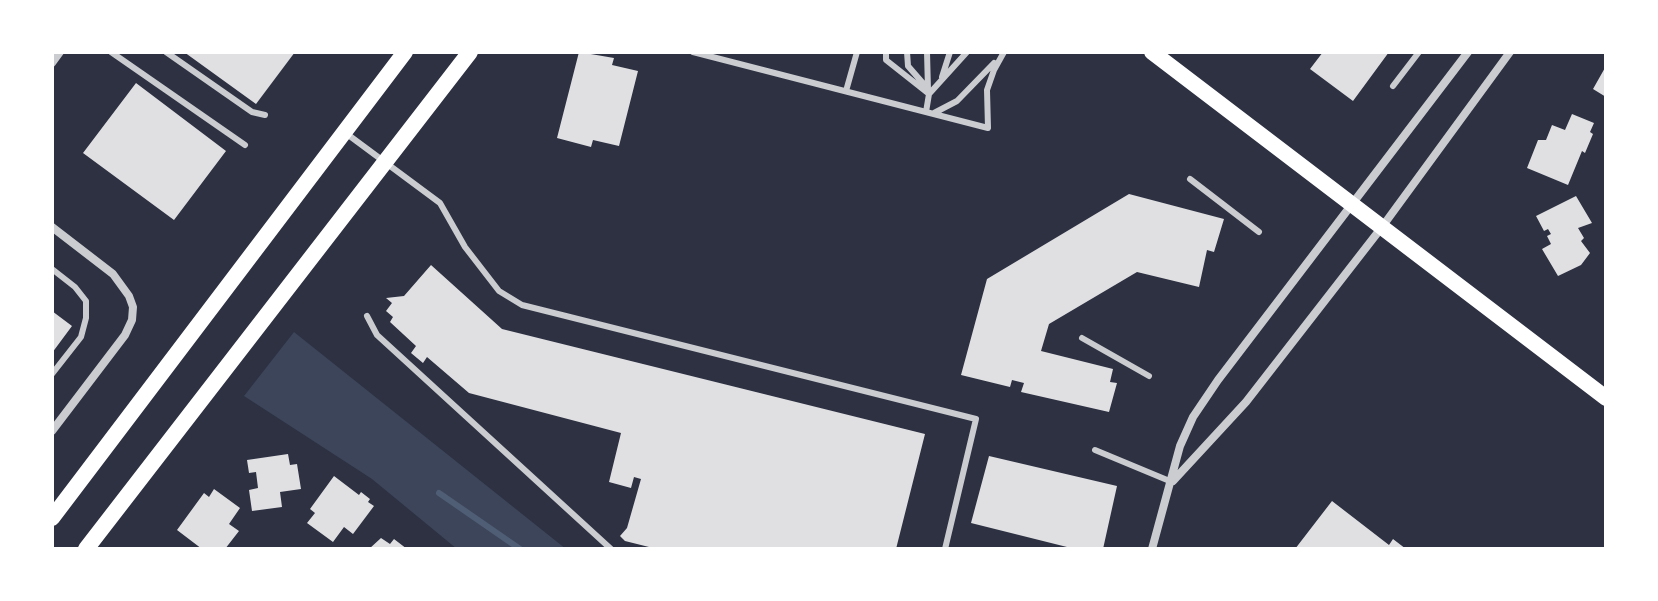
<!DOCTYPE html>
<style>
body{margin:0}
#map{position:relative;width:1658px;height:601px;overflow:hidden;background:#2d3142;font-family:"PT Sans Narrow",sans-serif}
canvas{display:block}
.frame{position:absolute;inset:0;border:54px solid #fff;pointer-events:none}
</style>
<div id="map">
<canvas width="1658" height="601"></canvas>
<div class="frame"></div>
</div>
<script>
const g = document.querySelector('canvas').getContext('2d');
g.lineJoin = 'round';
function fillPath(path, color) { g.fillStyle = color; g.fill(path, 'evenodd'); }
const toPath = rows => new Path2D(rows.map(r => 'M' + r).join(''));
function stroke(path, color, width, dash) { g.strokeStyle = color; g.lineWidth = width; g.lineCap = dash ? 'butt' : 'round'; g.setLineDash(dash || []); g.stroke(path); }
fillPath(toPath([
 [294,332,566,549,457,549,372,479,244,396]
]), '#3c4559');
stroke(toPath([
 [439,493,520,549]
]), '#4f5d75', 6);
fillPath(toPath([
 [184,52,295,52,256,104],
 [579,52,614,58,612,65,638,71,619,146,593,140,591,147,557,138],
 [1323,52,1389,52,1353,101,1310,69],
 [1606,66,1606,97,1593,89],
 [136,83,226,151,174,220,83,153],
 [1572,114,1594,123,1590,132,1593,134,1585,153,1582,151,1568,185,1527,168,1538,140,1546,140,1552,125,1565,130],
 [1129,194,1224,219,1214,252,1207,250,1199,287,1137,272,1049,324,1041,351,1113,369,1110,382,1117,383,1109,412,1021,392,1024,383,1012,380,1010,387,961,375,987,279],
 [1576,196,1592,223,1578,228,1584,238,1581,241,1590,253,1581,265,1558,276,1542,249,1551,244,1547,236,1551,234,1548,229,1544,231,1536,216],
 [431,265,502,329,925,434,896,549,657,549,625,541,620,536,627,528,641,479,634,477,631,488,609,482,621,433,469,393,427,357,423,363,411,353,416,346,390,322,393,317,386,311,392,303,386,298,404,296],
 [52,311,72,326,52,353],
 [288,454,290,465,297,464,301,489,280,492,282,507,252,511,249,490,258,488,256,472,249,473,247,460],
 [989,456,1117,486,1103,549,1075,549,971,523],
 [334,476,359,495,361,492,370,499,368,502,374,506,353,534,344,527,333,542,307,523,315,513,310,509],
 [214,489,240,508,229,524,239,531,225,549,202,549,177,530,204,493,209,497],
 [1332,501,1389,545,1393,539,1406,549,1295,549],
 [381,538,390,544,394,539,407,549,369,549]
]), '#e0e0e3');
stroke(toPath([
 [111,52,245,145],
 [166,52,252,112,265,115],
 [693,52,988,128,987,90,994,70,1004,52],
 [886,52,886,60,929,94],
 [907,52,908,66,928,89],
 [927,52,928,90],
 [942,77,950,52],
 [1393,86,1419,52],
 [846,91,857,52],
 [926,112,929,94,967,52],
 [934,113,957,101,994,63],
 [347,134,440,203,465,247,499,291,522,305,976,419,945,549],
 [1190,179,1259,232],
 [52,269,75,287,86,301,86,318,81,337,52,374],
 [367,316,377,335,611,549],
 [1082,338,1149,376],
 [1095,450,1172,482]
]), '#caccd0', 6);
stroke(toPath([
 [52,63,60,52],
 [52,227,113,274,129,296,133,307,132,320,125,335,52,431],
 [1173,481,1246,402,1382,227,1510,52],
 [1152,549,1180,446,1193,417,1218,380,1468,52]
]), '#caccd0', 8);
stroke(toPath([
 [1152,52,1606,398],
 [52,518,405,52],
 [86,549,470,52]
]), '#fff', 16);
</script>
